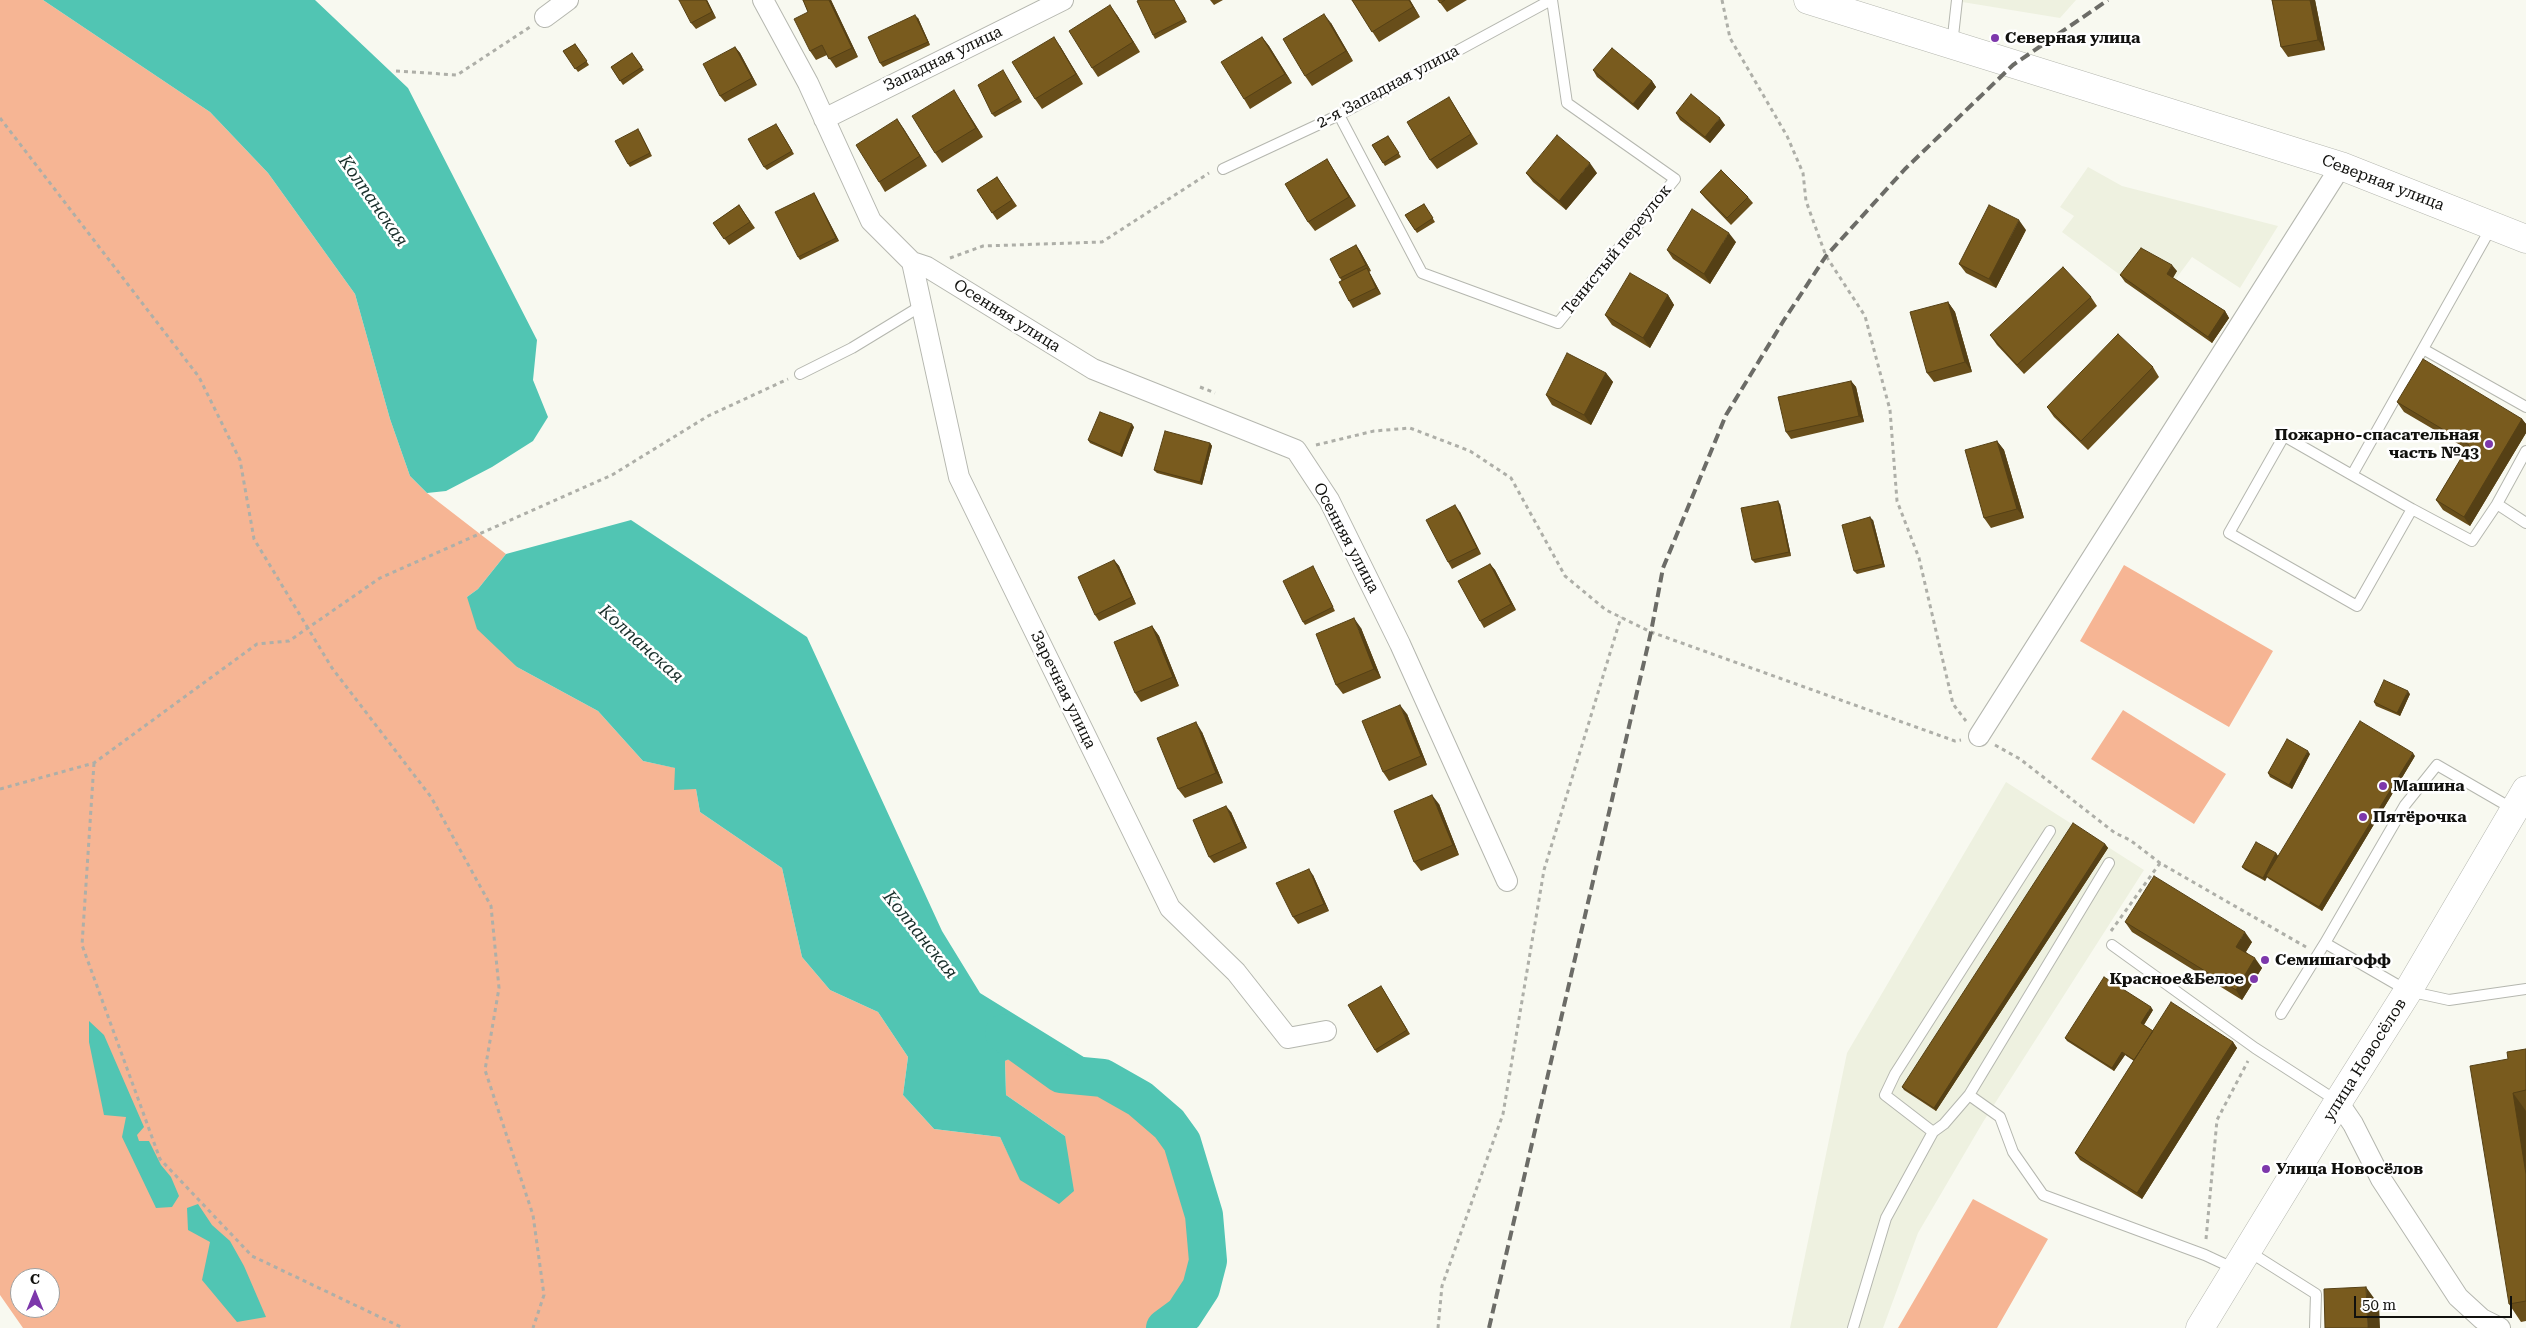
<!DOCTYPE html>
<meta charset="utf-8">
<style>
body{margin:0}
#map{position:relative;width:2526px;height:1328px;overflow:hidden;background:#f8f9f0;font-family:"Roboto Serif",serif}
canvas{display:block}
.north{position:absolute;left:10px;top:1268px;width:50px;height:50px;box-sizing:border-box;background:#fff;border:1px solid #a0a09f;border-radius:50%;rotate:0deg;font-size:14px;font-weight:700;line-height:20px;text-align:center;color:#11110e}
.north::after{content:'';display:block;margin:auto;width:18px;height:22px;background:#7d38ab;clip-path:polygon(50% 0,100% 100%,50% 72%,0 100%)}
.scale{position:absolute;left:2354px;top:1296px;width:158px;height:22px;box-sizing:border-box;border:2px solid #11110e;border-top:0;padding-left:6px;font-size:15px;line-height:18px;white-space:nowrap;color:#11110e;-webkit-text-stroke:4px #fff;paint-order:stroke}
</style>
<div id="map">
<canvas width="2526" height="1328"></canvas>
<div class="north">С</div>
<div class="scale">50 m</div>
</div>
<script>
const g = document.querySelector('canvas').getContext('2d');
g.lineJoin = 'round';
function fillPath(path, color) { g.fillStyle = color; g.fill(path, 'evenodd'); }
const toPath = rows => new Path2D(rows.map(r => 'M' + r).join(''));
function stroke(path, color, width, dash) { g.strokeStyle = color; g.lineWidth = width; g.lineCap = dash ? 'butt' : 'round'; g.setLineDash(dash || []); g.stroke(path); }
function drawText(font, color, halo, rows, align = 'center') {
  g.font = font + ' "Roboto Serif",serif'; g.lineWidth = 5; g.setLineDash([]); g.textBaseline = 'middle'; g.strokeStyle = halo; g.fillStyle = color; for (const [text, x, y, turn = 0] of rows) {
    g.save(); g.translate(x, y); g.rotate((+turn || 0) * Math.PI / 180); g.textAlign = isNaN(turn) ? turn : align; if (halo) g.strokeText(text, 0, 0); g.fillText(text, 0, 0); g.restore();
  }
}
fillPath(toPath([
 [1950,0,2076,0,2060,18],
 [2088,167,2122,186,2278,226,2240,288,2192,257,2158,303,2062,232,2074,216,2060,207],
 [2006,782,2144,870,1983,1122,1918,1233,1883,1328,1790,1328,1847,1053]
]), '#eef1e0');
fillPath(toPath([
 [0,0,43,0,210,112,268,173,355,294,390,419,410,476,427,493,506,554,478,589,467,597,517,667,598,711,643,761,676,768,696,789,700,812,782,868,802,957,830,990,878,1012,908,1057,903,1095,934,1129,1000,1137,1021,1180,1065,1136,1006,1095,1005,1061,1017,1055,1103,1078,1140,1099,1169,1124,1182,1142,1190,1162,1204,1215,1208,1261,1201,1288,1184,1314,1165,1328,23,1328,0,1295],
 [20,1278,50,1278,50,1308,20,1308],
 [2124,565,2273,651,2229,727,2080,641],
 [2123,710,2226,774,2194,824,2091,759],
 [1973,1199,2048,1239,1997,1328,1898,1328]
]), '#f6b594');
fillPath(toPath([
 [43,0,315,0,408,88,537,340,533,380,548,417,533,441,492,467,446,491,427,493,410,476,390,419,355,294,268,173,210,112],
 [631,520,807,637,942,931,980,993,1100,1067,1103,1078,1018,1055,1005,1061,1006,1095,1065,1136,1074,1191,1059,1204,1020,1180,1000,1137,934,1129,903,1095,908,1057,878,1012,830,990,802,957,782,868,700,812,696,789,674,790,675,768,643,761,598,711,517,667,477,629,467,597,478,589,506,554],
 [89,1021,104,1035,144,1127,137,1135,139,1141,149,1141,161,1165,171,1177,179,1196,172,1207,156,1208,122,1137,126,1117,104,1115,89,1042],
 [198,1204,212,1225,230,1241,244,1266,266,1317,237,1322,202,1280,210,1242,188,1230,187,1208]
]), '#51c5b3');
stroke(toPath([
 [1004,1033,1061,1074,1103,1078,1140,1099,1169,1124,1182,1142,1204,1215,1208,1261,1201,1288,1184,1314,1165,1328]
]), '#51c5b3', 38);
const lane = toPath([
 [1952,45,1957,0],
 [1339,115,1422,273,1558,323,1675,179,1567,103,1552,0],
 [1223,169,1339,115,1551,0],
 [2423,349,2526,407],
 [800,374,852,348,921,306],
 [2352,475,2412,509,2357,606,2229,533,2284,436,2352,475,2492,226],
 [2497,504,2526,451],
 [2412,509,2472,541,2497,504,2526,523],
 [2513,809,2437,765,2405,805,2325,943,2408,991,2449,1000,2526,989],
 [2109,863,1969,1095,2000,1117,2013,1152,2043,1195,2205,1255,2235,1269],
 [2112,945,2255,1048,2337,1101],
 [2281,1014,2325,943],
 [1933,1132,1885,1095,1895,1074,2050,831],
 [2248,1251,2316,1294,2315,1328],
 [1853,1328,1886,1218,1933,1132,1944,1124,1969,1095]
]);
const street = toPath([
 [763,0,808,83,871,221,912,262,927,267,1093,369,1296,450,1329,500,1400,644,1507,881],
 [545,17,568,0],
 [824,119,1063,0],
 [912,262,959,477,1170,908,1236,972,1288,1038,1326,1031],
 [1979,736,2341,166],
 [2338,1102,2353,1124,2381,1179,2458,1297,2482,1319,2500,1328]
]);
const secondary = toPath([
 [1808,0,2341,166,2526,239],
 [2200,1328,2338,1102,2408,991,2526,790]
]);
stroke(lane, '#b5b7af', 12);
stroke(street, '#b5b7af', 22);
stroke(secondary, '#b5b7af', 29);
stroke(toPath([
 [1722,0,1730,38,1787,136,1803,173,1806,201,1826,256,1865,316,1890,410,1897,501,1919,558,1953,704,1966,721],
 [396,71,457,75,530,27],
 [0,118,199,377,240,460,254,539,332,668,431,797,491,906,499,988,485,1070,533,1215,544,1295,533,1328],
 [950,258,983,246,1102,242,1209,173],
 [1200,387,1215,393],
 [1316,445,1374,431,1410,428,1470,451,1511,478,1565,576,1606,610,1651,632,1955,741,1961,740],
 [1995,745,2020,759,2115,833,2130,840,2160,863,2306,947],
 [94,763,82,945,160,1159,252,1256,403,1328],
 [0,789,94,763,257,644,289,641,380,578,612,475,708,416,788,379],
 [2111,931,2160,863],
 [2206,1239,2217,1120,2248,1061],
 [1438,1328,1442,1286,1503,1114,1544,870,1621,617]
]), '#aeafa8', 3, [4, 4]);
stroke(lane, '#fff', 10);
stroke(street, '#fff', 20);
stroke(secondary, '#fff', 28);
stroke(toPath([
 [1489,1328,1651,632,1663,568,1726,415,1784,320,1826,256,1905,169,2013,65,2108,0]
]), '#6c6c67', 4, [10, 5]);
fillPath(toPath([
 [707,0,716,18,696,29,691,23],
 [803,0,831,0,858,57,836,68,827,55,816,60,810,51,808,12],
 [1174,0,1187,22,1155,39,1153,35],
 [1210,0,1223,0,1214,5],
 [1352,0,1410,0,1420,17,1379,42],
 [1438,0,1467,0,1447,12],
 [2272,0,2315,0,2325,50,2288,57,2281,47],
 [1117,15,1140,52,1098,77,1092,68],
 [918,18,930,45,883,67,880,63],
 [1331,23,1353,61,1312,86,1305,76],
 [1262,37,1269,46,1292,83,1250,109,1244,99],
 [575,44,589,65,578,72,563,51],
 [1060,46,1083,84,1042,109,1035,99],
 [735,47,740,53,757,85,725,102,720,96],
 [632,53,644,70,623,85,611,67],
 [1593,70,1652,81,1656,87,1638,110,1597,77],
 [1005,74,1022,102,995,117,992,114],
 [1449,97,1478,144,1437,169,1430,160],
 [960,100,983,137,942,163,935,153],
 [1676,113,1725,125,1710,143,1680,120],
 [897,119,927,166,885,192,879,182],
 [778,127,794,154,767,170,764,167],
 [640,132,652,156,630,167,628,164],
 [1388,136,1401,157,1385,166,1372,145],
 [1327,159,1356,206,1315,231,1308,222],
 [1526,173,1597,173,1566,210,1533,182],
 [997,177,1017,206,997,220,977,190],
 [1700,192,1748,197,1753,203,1731,225,1705,198],
 [814,193,839,241,800,260,798,257],
 [1424,204,1435,222,1417,233,1405,215],
 [739,205,755,228,729,245,713,223],
 [2026,230,1996,288,1966,273,1959,264],
 [1736,242,1710,284,1673,259,1667,250],
 [1356,245,1360,251,1371,271,1369,272,1381,294,1353,308,1349,301,1342,281,1340,278],
 [2177,271,2173,278,2225,311,2229,318,2212,343,2125,282,2120,275],
 [1668,295,1674,305,1650,348,1612,325,1605,315],
 [2091,297,2097,306,2024,374,1997,345,1990,335],
 [1948,302,1955,312,1972,372,1934,382,1927,373],
 [2153,367,2159,377,2088,450,2054,417,2047,407],
 [1606,373,1613,382,1591,425,1552,405,1546,395],
 [1851,381,1856,387,1864,422,1791,439,1786,432],
 [2397,402,2522,419,2526,424,2526,433,2470,526,2443,510,2436,500,2467,449,2404,412],
 [1134,427,1122,457,1090,443,1088,440],
 [1997,441,2004,450,2024,518,1991,528,1984,518],
 [1210,443,1212,446,1202,485,1157,473,1154,470],
 [1780,504,1791,556,1755,563,1752,560],
 [1460,512,1481,554,1452,569,1448,562],
 [1873,520,1885,567,1857,574,1854,571],
 [1114,560,1119,566,1136,604,1099,621,1095,615],
 [1490,564,1495,570,1516,610,1484,628,1480,621],
 [1313,566,1335,611,1305,625,1303,622],
 [1152,626,1159,636,1179,686,1141,702,1135,693],
 [1361,628,1381,678,1343,694,1336,685],
 [2410,694,2400,716,2376,706,2374,702],
 [1407,714,1427,765,1389,781,1383,772],
 [1202,732,1223,783,1185,798,1178,789],
 [2310,754,2292,789,2270,777,2268,773],
 [2415,756,2322,911,2269,879,2267,877,2265,881,2245,870,2242,867,2276,853,2278,856],
 [1439,804,1459,855,1421,871,1414,862],
 [1231,812,1247,848,1214,863,1209,857],
 [2105,844,2108,848,1936,1111,1904,1090,1902,1087],
 [1313,875,1329,911,1298,924,1293,917],
 [2125,922,2252,942,2246,952,2262,968,2242,1000,2132,932],
 [1383,989,1410,1034,1377,1053,1375,1050],
 [2153,1010,2144,1025,2153,1031,2233,1042,2237,1048,2142,1199,2080,1160,2075,1153,2134,1061,2125,1055,2114,1071,2067,1041,2065,1038],
 [2526,1049,2526,1321,2521,1322,2509,1304,2508,1059]
]), '#684e1a');
fillPath(toPath([
 [706,0,707,0,716,18,712,12],
 [829,0,831,0,858,57,852,48],
 [1409,0,1410,0,1420,17,1413,7],
 [2310,0,2315,0,2325,50,2318,40],
 [1110,5,1117,15,1140,52,1133,42],
 [1324,14,1331,23,1353,61,1346,51],
 [915,15,918,18,930,45,928,42],
 [1054,37,1060,46,1083,84,1076,74],
 [1262,37,1269,46,1292,83,1285,74],
 [735,47,740,53,757,85,752,78],
 [1652,81,1656,87,1638,110,1633,104],
 [954,90,960,100,983,137,976,128],
 [1720,118,1725,125,1710,143,1705,137],
 [897,119,904,129,927,166,920,156],
 [1327,159,1333,169,1356,206,1349,197],
 [1590,163,1597,173,1566,210,1559,201],
 [814,193,816,196,839,241,836,238],
 [2019,220,2026,230,1996,288,1989,279],
 [1729,233,1736,242,1710,284,1704,274],
 [1356,245,1360,251,1371,271,1366,265],
 [2172,265,2177,271,2171,280,2167,274],
 [1367,268,1371,275,1381,294,1376,288],
 [1668,295,1674,305,1650,348,1643,338],
 [1948,302,1955,312,1972,372,1965,362],
 [2225,311,2229,318,2212,343,2208,337],
 [1606,373,1613,382,1591,425,1584,415],
 [1851,381,1856,387,1864,422,1859,416],
 [2522,419,2526,424,2526,433,2470,526,2464,517],
 [1132,424,1134,427,1122,457,1120,454],
 [1997,441,2004,450,2024,518,2017,509],
 [1210,443,1212,446,1202,485,1200,482],
 [1778,501,1780,504,1791,556,1789,552],
 [1455,505,1460,512,1481,554,1477,548],
 [1870,517,1873,520,1885,567,1883,564],
 [1114,560,1119,566,1136,604,1132,597],
 [1490,564,1495,570,1516,610,1511,604],
 [1354,618,1361,628,1381,678,1374,669],
 [1152,626,1159,636,1179,686,1173,677],
 [2408,691,2410,694,2400,716,2397,713],
 [1400,705,1407,714,1427,765,1421,756],
 [1196,722,1202,732,1223,783,1216,773],
 [2308,751,2310,754,2292,789,2289,785],
 [2413,753,2415,756,2322,911,2319,907],
 [1432,795,1439,804,1459,855,1453,845],
 [1226,806,1231,812,1247,848,1242,842],
 [2105,844,2108,848,1936,1111,1934,1108],
 [2276,853,2278,856,2265,881,2263,878],
 [1309,869,1313,875,1329,911,1324,904],
 [2245,932,2252,942,2243,956,2236,947],
 [2255,958,2262,968,2242,1000,2236,990],
 [2151,1007,2153,1010,2143,1026,2141,1023],
 [2233,1042,2237,1048,2142,1199,2137,1193],
 [2122,1052,2125,1055,2114,1071,2112,1068],
 [2513,1093,2526,1111,2526,1174],
 [2366,1287,2379,1305,2380,1328,2368,1328]
]), '#554015');
const building = toPath([
 [679,0,706,0,712,12,691,23,679,0],
 [803,0,829,0,852,48,829,59,822,45,810,51,794,19,808,12,803,0],
 [1139,0,1174,0,1185,19,1153,35,1137,1,1139,0],
 [1352,0,1409,0,1413,7,1372,32,1352,0],
 [1438,0,1445,0,1440,3,1438,0],
 [2272,0,2310,0,2318,40,2281,47,2272,0],
 [1110,5,1133,42,1092,68,1069,31,1110,5],
 [1324,14,1346,51,1305,76,1283,39,1324,14],
 [915,15,928,42,880,63,868,37,915,15],
 [1054,37,1076,74,1035,99,1012,62,1054,37],
 [1262,37,1285,74,1244,99,1221,62,1262,37],
 [575,44,587,61,575,69,563,51,575,44],
 [735,47,752,78,720,96,703,64,735,47],
 [1612,48,1652,81,1633,104,1593,70,1612,48],
 [632,53,642,67,620,81,611,67,632,53],
 [1003,70,1019,98,992,114,978,85,1003,70],
 [954,90,976,128,935,153,912,116,954,90],
 [1691,94,1720,118,1705,137,1676,113,1691,94],
 [1449,97,1471,134,1430,160,1407,122,1449,97],
 [897,119,920,156,879,182,856,145,897,119],
 [776,124,792,151,764,167,748,139,776,124],
 [638,129,650,153,628,164,615,141,638,129],
 [1557,135,1590,163,1559,201,1526,173,1557,135],
 [1388,136,1399,153,1383,163,1372,145,1388,136],
 [1327,159,1349,197,1308,222,1285,184,1327,159],
 [1721,170,1748,197,1727,218,1700,192,1721,170],
 [997,177,1012,200,992,213,977,190,997,177],
 [814,193,836,238,798,257,775,212,814,193],
 [1424,204,1433,218,1415,230,1405,215,1424,204],
 [739,205,750,222,724,239,713,223,739,205],
 [1989,205,2019,220,1989,279,1959,264,1989,205],
 [1692,209,1729,233,1704,274,1667,250,1692,209],
 [1356,245,1366,265,1340,278,1330,259,1356,245],
 [2141,248,2172,265,2167,274,2225,311,2208,337,2120,275,2141,248],
 [2063,267,2091,297,2017,365,1990,335,2063,267],
 [1367,268,1376,288,1349,301,1339,282,1367,268],
 [1630,273,1668,295,1643,338,1605,315,1630,273],
 [1948,302,1965,362,1927,373,1910,312,1948,302],
 [2118,334,2153,367,2081,441,2047,407,2118,334],
 [1567,353,1606,373,1584,415,1546,395,1567,353],
 [2423,359,2522,419,2464,517,2436,500,2469,445,2397,402,2423,359],
 [1851,381,1859,416,1786,432,1778,397,1851,381],
 [1100,412,1132,424,1120,454,1088,440,1100,412],
 [1165,431,1210,443,1200,482,1154,470,1165,431],
 [1997,441,2017,509,1984,518,1965,450,1997,441],
 [1778,501,1789,552,1752,560,1741,508,1778,501],
 [1455,505,1477,548,1448,562,1426,520,1455,505],
 [1870,517,1883,564,1854,571,1842,525,1870,517],
 [1114,560,1132,597,1095,615,1078,577,1114,560],
 [1490,564,1511,604,1480,621,1458,581,1490,564],
 [1313,566,1333,607,1303,622,1283,581,1313,566],
 [1354,618,1374,669,1336,685,1316,634,1354,618],
 [1152,626,1173,677,1135,693,1114,642,1152,626],
 [2384,680,2408,691,2397,713,2374,702,2384,680],
 [1400,705,1421,756,1383,772,1362,721,1400,705],
 [2360,721,2413,753,2319,907,2266,876,2360,721],
 [1196,722,1216,773,1178,789,1157,738,1196,722],
 [2287,739,2308,751,2289,785,2268,773,2287,739],
 [1432,795,1453,845,1414,862,1394,811,1432,795],
 [1226,806,1242,842,1209,857,1193,820,1226,806],
 [2073,823,2105,844,1934,1108,1902,1087,2073,823],
 [2256,842,2276,853,2263,878,2242,867,2256,842],
 [1309,869,1324,904,1293,917,1276,883,1309,869],
 [2154,876,2245,932,2236,947,2255,958,2236,990,2125,922,2154,876],
 [2104,977,2151,1007,2141,1023,2153,1031,2134,1060,2122,1052,2112,1068,2065,1038,2104,977],
 [1381,986,1407,1030,1375,1050,1348,1005,1381,986],
 [2171,1002,2233,1042,2137,1193,2075,1153,2171,1002],
 [2526,1049,2526,1090,2513,1093,2526,1174,2526,1301,2509,1304,2470,1066,2508,1059,2507,1052,2526,1049],
 [2366,1287,2368,1328,2325,1328,2324,1289,2366,1287]
]);
fillPath(building, '#795b1e');
stroke(building, '#554015', 1);
for (const [x, y, r, color] of [
 [1995,38,5,"#7d38ab"],
 [2489,444,5,"#7d38ab"],
 [2383,786,5,"#7d38ab"],
 [2363,817,5,"#7d38ab"],
 [2265,960,5,"#7d38ab"],
 [2254,979,5,"#7d38ab"],
 [2266,1169,5,"#7d38ab"]
]) { const dot = new Path2D(); dot.arc(x, y, r, 0, 2 * Math.PI); g.fillStyle = color; g.fill(dot); stroke(dot, '#fff', 2); }
drawText('bold 16px', '#11110e', '#fff', [
 ["Северная улица",2005,38],
 ["Пожарно-спасательная",2479,435,"right"],
 ["часть №43",2479,453,"right"],
 ["Машина",2393,786],
 ["Пятёрочка",2373,817],
 ["Семишагофф",2275,960],
 ["Красное&Белое",2244,979,"right"],
 ["Улица Новосёлов",2276,1169]
], 'left');
drawText('16px', '#11110e', '#fff', [
 ["Западная улица",943,59,-26],
 ["2-я Западная улица",1388,87,-28],
 ["Северная улица",2383,183,21],
 ["Тенистый переулок",1617,250,-51],
 ["Осенняя улица",1007,316,32],
 ["Осенняя улица",1346,538,62],
 ["Заречная улица",1063,690,64],
 ["улица Новосёлов",2365,1060,-58]
]);
drawText('italic 18px', '#1a2f2b', '#fff', [
 ["Колпанская",373,201,55],
 ["Колпанская",641,644,42],
 ["Колпанская",920,935,51]
]);
</script>
